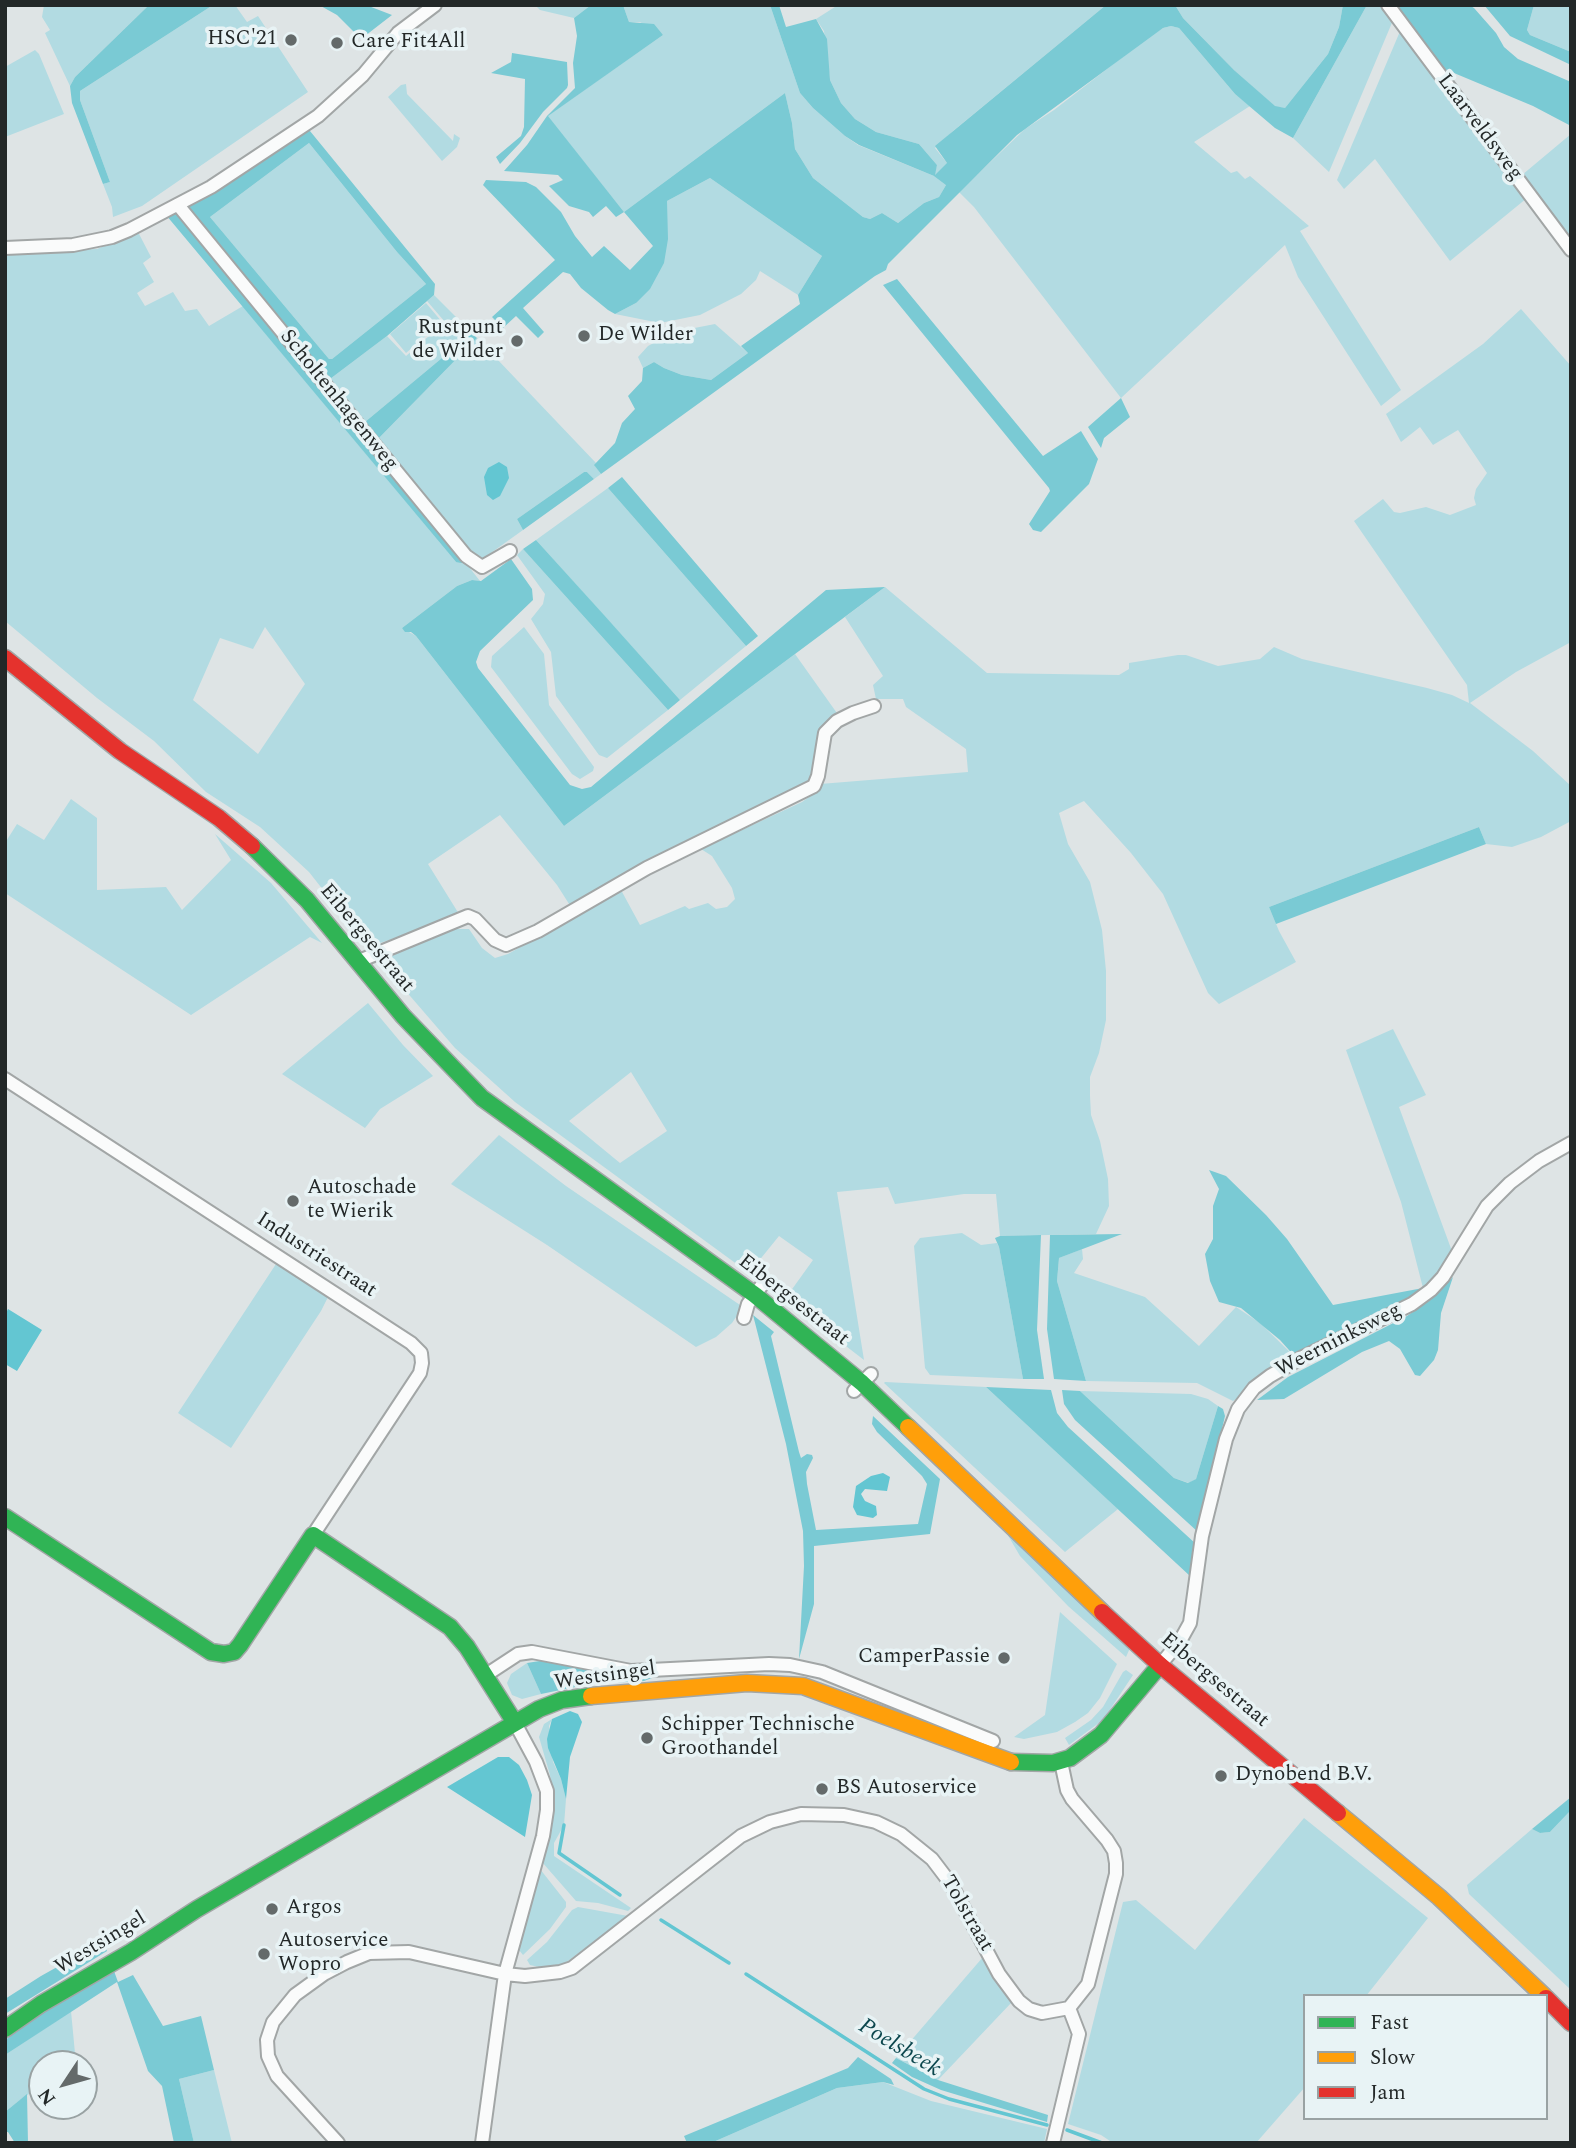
<!DOCTYPE html>
<style>
body{margin:0}
#map{position:relative;width:1576px;height:2148px;overflow:hidden;background:#dee4e5;font-family:Spectral,serif}
canvas{display:block}
.frame{position:absolute;inset:0;border:7px solid #232828;pointer-events:none}
.legend{position:absolute;left:1303px;top:1994px;width:245px;height:126px;box-sizing:border-box;background:#e8f3f5;border:2px solid #99a2a3;margin:0;padding:9px 12px;list-style:none;font-size:21px;color:#232828}
.legend li{display:flex;align-items:center;gap:14px;height:35px}
.legend b{width:35px;border:2px solid #99a2a3}
.north{position:absolute;left:28px;top:2050px;width:70px;height:70px;box-sizing:border-box;background:#e8f3f5;border:2px solid #99a2a3;border-radius:50%;rotate:234deg;font-size:19px;font-weight:700;line-height:28px;text-align:center;color:#232828}
.north::after{content:'';display:block;margin:auto;width:24px;height:32px;background:#646a6a;clip-path:polygon(50% 0,100% 100%,50% 72%,0 100%)}
</style>
<div id="map">
<canvas width="1576" height="2148"></canvas>
<div class="frame"></div>
<ul class="legend">
<li><b style="height:9px;background:#30b455"></b>Fast</li>
<li><b style="height:9px;background:#ff9f0a"></b>Slow</li>
<li><b style="height:9px;background:#e5322d"></b>Jam</li>
</ul>
<div class="north">N</div>
</div>
<script>
const g = document.querySelector('canvas').getContext('2d');
g.lineJoin = 'round';
function fillPath(path, color) { g.fillStyle = color; g.fill(path, 'evenodd'); }
const toPath = rows => new Path2D(rows.map(r => 'M' + r).join(''));
function stroke(path, color, width, dash) { g.strokeStyle = color; g.lineWidth = width; g.lineCap = dash ? 'butt' : 'round'; g.setLineDash(dash || []); g.stroke(path); }
function drawText(font, color, halo, rows, align = 'center') {
  g.font = font + ' Spectral,serif'; g.lineWidth = 7; g.setLineDash([]); g.textBaseline = 'middle'; g.strokeStyle = halo; g.fillStyle = color; for (const [text, x, y, turn = 0] of rows) {
    g.save(); g.translate(x, y); g.rotate((+turn || 0) * Math.PI / 180); g.textAlign = isNaN(turn) ? turn : align; if (halo) g.strokeText(text, 0, 0); g.fillText(text, 0, 0); g.restore();
  }
}
fillPath(toPath([
 [44,5,149,5,75,77,70,86,45,33,50,30,42,17],
 [213,5,235,5,247,22,258,16,308,92,142,206,113,217,112,207,103,184,110,182,80,100,80,91],
 [535,5,591,5,574,18,540,10],
 [623,5,770,5,800,93,813,108,845,136,858,145,934,176,937,165,919,144,876,132,855,119,841,103,830,80,824,31,816,19,838,5,1106,5,953,131,935,148,947,163,946,185,939,197,924,203,898,223,882,213,870,219,863,217,813,178,795,149,792,123,785,93,624,212,547,116,663,35,640,22,629,22],
 [1175,5,1343,5,1339,27,1328,54,1285,108,1275,107,1234,70,1183,18],
 [1367,5,1385,5,1394,18,1329,172,1293,138],
 [1534,5,1571,5,1571,52,1530,35,1527,30],
 [1171,26,1179,28,1235,94,1250,106,1194,142,1231,173,1237,171,1245,179,1250,176,1309,226,1300,231,1401,390,1381,406,1298,277,1285,245,1121,398,974,207,959,192,1025,129,1054,110,1151,35,1163,28],
 [1401,29,1527,198,1450,261,1375,159,1344,189,1337,180],
 [35,50,39,54,64,114,5,137,5,67],
 [406,84,407,94,453,141,454,134,460,138,457,147,442,161,388,97,401,85],
 [1571,134,1571,239,1522,175],
 [309,143,397,252,426,284,332,359,329,359,210,217],
 [710,178,822,256,798,295,760,271,756,280,741,294,700,315,660,323,615,314,636,303,667,201],
 [138,232,151,257,143,263,154,282,137,293,145,306,173,292,185,311,197,309,209,326,243,306,456,562,465,562,480,581,472,580,457,586,402,628,416,636,564,826,795,654,839,716,834,719,811,781,571,907,557,885,500,815,428,864,459,914,443,922,368,947,309,872,260,827,206,792,154,741,97,698,5,621,5,253,97,249],
 [265,627,305,684,258,754,193,700,220,638,253,649],
 [434,295,472,333,365,422,330,379,387,336,406,356,445,322,427,301],
 [426,303,442,322,406,353,390,334],
 [1521,309,1571,366,1571,642,1516,672,1470,703,1533,751,1571,786,1571,821,1541,837,1512,847,1486,844,1479,827,1269,907,1279,931,1296,962,1219,1004,1208,993,1163,894,1131,853,1084,801,1059,813,1068,844,1090,882,1102,930,1106,971,1106,1020,1099,1053,1090,1077,1090,1096,1091,1115,1100,1141,1108,1179,1109,1206,1096,1234,1000,1236,996,1194,964,1194,895,1204,888,1187,837,1192,864,1360,785,1299,813,1260,779,1236,749,1273,515,1102,455,1048,379,960,395,951,455,929,469,929,482,948,495,958,508,954,621,890,640,925,685,906,689,909,708,903,716,909,727,907,735,899,732,888,712,856,701,849,802,802,819,790,820,784,968,772,966,749,906,707,903,699,876,699,873,685,883,676,845,617,885,587,987,673,1119,675,1129,669,1129,663,1178,655,1186,655,1218,666,1260,659,1274,647,1302,659,1427,688,1452,695,1469,703,1467,685,1354,521,1383,499,1394,512,1400,513,1426,507,1450,515,1476,505,1474,498,1476,489,1487,473,1458,430,1433,445,1420,427,1401,442,1386,414,1483,344],
 [631,1072,667,1131,620,1163,569,1121],
 [715,324,748,353,711,380,682,375,664,368,654,362,643,368,638,357,648,346,674,332],
 [477,338,596,463,595,466,601,474,594,479,587,472,584,472,517,519,523,530,481,560,476,560,378,439],
 [608,488,746,646,680,700,536,540],
 [523,549,668,710,607,758,599,755,556,696,551,652,531,619,543,604,545,594,517,555],
 [524,627,544,654,549,705,594,767,593,771,580,779,572,774,491,667,492,656],
 [71,799,97,818,97,890,166,887,182,910,231,860,215,834,271,883,322,943,310,937,191,1015,5,893,5,843,17,824,44,840],
 [368,1003,403,1045,433,1076,380,1109,365,1128,282,1074],
 [1393,1029,1426,1095,1399,1107,1453,1254,1423,1288,1401,1202,1346,1050],
 [499,1135,566,1186,740,1305,740,1311,732,1323,716,1337,696,1347,547,1245,451,1184],
 [962,1233,981,1245,997,1243,999,1247,1023,1379,930,1375,925,1368,914,1246,920,1238],
 [1082,1249,1083,1259,1074,1273,1145,1297,1199,1346,1236,1307,1260,1323,1297,1359,1233,1401,1197,1383,1086,1381,1057,1281,1059,1258],
 [276,1264,328,1297,321,1311,231,1448,178,1413],
 [885,1382,986,1387,1118,1509,1065,1552,884,1383],
 [1080,1391,1191,1394,1208,1399,1218,1406,1196,1479,1189,1483,1174,1478],
 [1006,1532,1130,1648,1126,1657,1068,1606,1020,1556],
 [1060,1612,1117,1664,1100,1698,1088,1713,1075,1722,1057,1732,1024,1739,1014,1737,1045,1715],
 [527,1663,541,1694,522,1699,512,1695,507,1683,511,1674],
 [1126,1670,1133,1675,1103,1720,1069,1745,1065,1738,1091,1720,1103,1707,1123,1672],
 [552,1719,549,1726,553,1762,561,1779,566,1799,564,1825,554,1843,554,1856,631,1908,628,1911,598,1903,576,1901,542,1862,554,1807,550,1775,539,1737,544,1724],
 [1571,1810,1571,1990,1469,1894,1467,1885,1532,1829,1540,1833,1550,1832],
 [1304,1818,1428,1918,1366,1996,1305,1996,1305,2087,1256,2143,1113,2143,1101,2135,1068,2124,1123,1902,1136,1900,1195,1950],
 [540,1869,566,1902,566,1907,550,1929,523,1955,519,1950],
 [578,1907,628,1916,564,1964,548,1969,530,1965,527,1960,547,1942,572,1910],
 [983,1957,1007,1997,1012,2002,938,2080,896,2058],
 [71,2011,76,2064,42,2064,42,2086,21,2099,5,2112,5,2055],
 [214,2070,232,2143,194,2143,179,2079],
 [883,2082,931,2101,1047,2129,1044,2143,711,2143,837,2088]
]), '#b2dbe2');
fillPath(toPath([
 [149,5,213,5,80,91,80,100,110,182,103,184,72,103,70,86,75,77],
 [319,5,366,5,392,15,361,39,337,15],
 [591,5,623,5,629,22,654,24,663,35,548,116,624,212,785,93,792,123,795,149,813,178,863,217,870,219,882,213,898,223,924,203,939,197,946,185,934,176,859,145,845,136,813,108,800,93,770,5,779,5,786,27,816,19,827,39,830,80,841,103,855,119,876,132,919,144,937,165,935,175,947,163,935,146,1106,5,1175,5,1183,18,1234,70,1275,106,1285,108,1328,54,1339,27,1343,5,1367,5,1293,138,1275,128,1235,94,1179,28,1171,26,1163,28,1017,135,888,264,886,270,875,276,601,474,594,465,615,443,622,423,635,409,628,396,642,381,643,368,654,362,664,368,682,375,711,380,748,353,741,346,800,304,798,295,822,256,710,178,667,201,668,239,664,263,650,289,636,303,615,314,608,310,581,288,570,274,563,272,523,308,544,332,538,338,516,316,503,328,492,317,555,260,483,185,486,180,526,182,536,187,561,212,575,236,592,257,604,246,630,270,653,246,624,212,616,217,606,206,593,217,589,212,569,206,549,186,563,180,558,175,504,171,527,145,547,116,575,88,573,63,577,36,574,18],
 [1397,5,1469,5,1474,8,1496,33,1504,47,1518,59,1571,82,1571,126,1533,106,1442,68],
 [1484,5,1534,5,1527,30,1530,35,1571,52,1571,65,1510,36],
 [512,53,567,62,568,85,567,88,543,112,520,143,500,164,496,157,521,136,524,127,525,79,491,73,511,62],
 [301,120,435,284,434,295,387,336,330,379,186,206],
 [309,143,397,252,426,284,332,359,329,359,210,217],
 [176,211,465,562,461,563,456,562,166,215],
 [897,279,1043,456,1081,431,1098,459,1089,484,1041,532,1033,530,1029,524,1050,491,1049,488,883,285],
 [472,333,477,338,378,439,365,422],
 [1121,398,1130,417,1104,438,1101,448,1088,427],
 [584,472,587,472,594,479,523,530,517,519],
 [622,477,758,636,746,646,608,488],
 [536,540,604,615,680,700,668,710,523,549],
 [511,559,532,589,533,600,480,651,476,662,478,668,570,785,582,789,591,787,826,590,885,587,564,826,416,636,411,632,405,632,402,628,457,586,472,580,481,581],
 [1479,827,1486,844,1276,924,1269,907],
 [1209,1170,1226,1176,1266,1215,1287,1239,1333,1305,1423,1288,1400,1305,1297,1359,1280,1340,1241,1308,1219,1302,1210,1281,1205,1254,1213,1239,1213,1206,1219,1189],
 [1122,1234,1059,1258,1057,1281,1086,1381,1054,1379,1047,1329,1050,1235],
 [1041,1235,1037,1330,1044,1379,1023,1379,999,1247,995,1238,1000,1236],
 [1453,1277,1441,1313,1438,1350,1434,1360,1420,1376,1415,1375,1400,1349,1389,1341,1362,1352,1284,1399,1257,1400,1288,1377,1407,1316,1430,1300],
 [753,1315,774,1332,771,1336,799,1452,801,1458,807,1454,812,1455,813,1458,806,1472,807,1484,816,1530,918,1524,927,1484,922,1476,877,1432,872,1424,873,1416,940,1479,930,1534,814,1546,814,1604,799,1659,804,1566,803,1531,786,1444],
 [986,1387,1051,1390,1057,1413,1068,1427,1196,1544,1190,1576],
 [1062,1390,1080,1391,1174,1478,1188,1483,1196,1479,1218,1406,1223,1409,1225,1416,1198,1532,1075,1420,1064,1404],
 [546,1660,567,1666,652,1678,644,1681,590,1684,541,1694,527,1663],
 [1571,1797,1571,1810,1550,1832,1540,1833,1532,1829],
 [100,1943,104,1943,107,1951,5,2014,5,1999,41,1976],
 [114,1971,118,1982,133,1975,163,2026,201,2016,214,2070,179,2079,194,2143,174,2143,162,2086,148,2071,117,1982,5,2055,5,2040,56,2004],
 [858,2057,891,2079,894,2085,883,2082,837,2088,711,2143,687,2143,684,2136,848,2068],
 [896,2058,938,2080,1048,2115,1047,2122,941,2090,912,2077,892,2063],
 [27,2094,28,2143,15,2143,8,2132,5,2132,5,2112]
]), '#7acad4');
fillPath(toPath([
 [499,462,507,467,509,478,500,496,493,500,487,495,484,477,488,468],
 [8,1309,42,1330,17,1371,5,1364,5,1315],
 [883,1473,890,1477,887,1491,865,1489,861,1494,865,1501,876,1506,877,1515,873,1518,857,1515,853,1507,856,1486,871,1476],
 [570,1711,578,1714,582,1722,570,1757,566,1799,561,1779,548,1748,547,1739,552,1719],
 [498,1757,509,1757,519,1765,527,1780,532,1795,525,1837,447,1787]
]), '#63c6d2');
stroke(toPath([
 [564,1825,559,1853,620,1895],
 [661,1920,729,1963],
 [746,1974,924,2089,949,2099,1047,2125],
 [1067,2130,1102,2143]
]), '#63c6d2', 3.5);
const street = toPath([
 [1388,5,1571,250],
 [178,205,466,556,482,567,510,551],
 [5,248,73,245,112,237,129,230,211,187,318,116,363,75,398,33,435,5],
 [359,961,468,916,475,919,495,940,506,945,538,931,647,868,814,786,818,776,825,733,837,721,853,713,874,706],
 [5,1079,411,1343,421,1353,422,1363,420,1373,313,1535],
 [744,1318,748,1304,762,1285],
 [854,1391,871,1374],
 [1160,1665,1180,1641,1190,1623,1202,1536,1226,1439,1238,1409,1254,1388,1270,1376,1301,1358,1412,1304,1431,1290,1443,1277,1487,1206,1510,1183,1539,1161,1571,1143],
 [486,1675,518,1654,532,1652,631,1671,769,1664,790,1665,822,1672,993,1741],
 [338,2143,277,2076,268,2056,267,2040,273,2022,295,1995,324,1974,347,1962,369,1953,409,1952,505,1974,525,1976,560,1972,572,1968,741,1836,770,1822,801,1814,844,1815,876,1822,901,1834,932,1859,951,1884,999,1974,1019,2001,1029,2009,1042,2013,1069,2008,1088,1984,1116,1874,1116,1863,1114,1851,1107,1840,1072,1799,1067,1790,1061,1762],
 [482,2143,505,1974,543,1836,547,1810,547,1791,536,1762,515,1723],
 [1053,2143,1079,2034,1069,2008]
]);
const fast = toPath([
 [252,846,307,900,403,1016,482,1098,755,1295,862,1383,908,1427],
 [5,1517,211,1652,224,1654,234,1652,240,1645,313,1535,450,1627,467,1647,515,1723],
 [1011,1762,1053,1763,1070,1758,1101,1735,1160,1665],
 [5,2029,41,2004,131,1952,197,1909,539,1709,562,1700,591,1696]
]);
const slow = toPath([
 [908,1427,1102,1612],
 [591,1696,747,1683,803,1686,1011,1762],
 [1338,1813,1439,1897,1544,1996]
]);
const jam = toPath([
 [5,658,120,751,219,818,252,846],
 [1102,1612,1160,1665,1338,1813],
 [1546,1998,1571,2023]
]);
stroke(street, '#a2a6a6', 16);
stroke(fast, '#a2a6a6', 19);
stroke(slow, '#a2a6a6', 19);
stroke(jam, '#a2a6a6', 19);
stroke(street, '#fafbfb', 12);
stroke(fast, '#30b455', 16);
stroke(slow, '#ff9f0a', 16);
stroke(jam, '#e5322d', 16);
for (const [x, y, r, color] of [
 [291,40,7,"#646a6a"],
 [337,43,7,"#646a6a"],
 [584,336,7,"#646a6a"],
 [517,341,7,"#646a6a"],
 [293,1201,7,"#646a6a"],
 [1004,1658,7,"#646a6a"],
 [647,1738,7,"#646a6a"],
 [1221,1776,7,"#646a6a"],
 [822,1789,7,"#646a6a"],
 [272,1909,7,"#646a6a"],
 [264,1954,7,"#646a6a"]
]) { const dot = new Path2D(); dot.arc(x, y, r, 0, 2 * Math.PI); g.fillStyle = color; g.fill(dot); stroke(dot, '#e8f3f5', 2.5); }
drawText('21px', '#232828', '#e8f3f5', [
 ["HSC'21",277,40,"right"],
 ["Care Fit4All",351,43],
 ["Rustpunt",503,329,"right"],
 ["de Wilder",503,353,"right"],
 ["De Wilder",598,336],
 ["Autoschade",307,1189],
 ["te Wierik",307,1213],
 ["CamperPassie",990,1658,"right"],
 ["Schipper Technische",661,1726],
 ["Groothandel",661,1750],
 ["Dynobend B.V.",1235,1776],
 ["BS Autoservice",836,1789],
 ["Argos",286,1909],
 ["Autoservice",278,1942],
 ["Wopro",278,1966]
], 'left');
drawText('21px', '#232828', '#e8f3f5', [
 ["Laarveldsweg",1479,128,53],
 ["Scholtenhagenweg",338,401,51],
 ["Eibergsestraat",366,939,50],
 ["Industriestraat",316,1256,33],
 ["Eibergsestraat",793,1301,38],
 ["Weerninksweg",1339,1341,-27],
 ["Westsingel",605,1677,-8],
 ["Eibergsestraat",1214,1681,40],
 ["Tolstraat",966,1914,60],
 ["Westsingel",101,1944,-31]
]);
drawText('italic 23px', '#0c474e', '#e8f3f5', [
 ["Poelsbeek",899,2049,31]
]);
</script>
